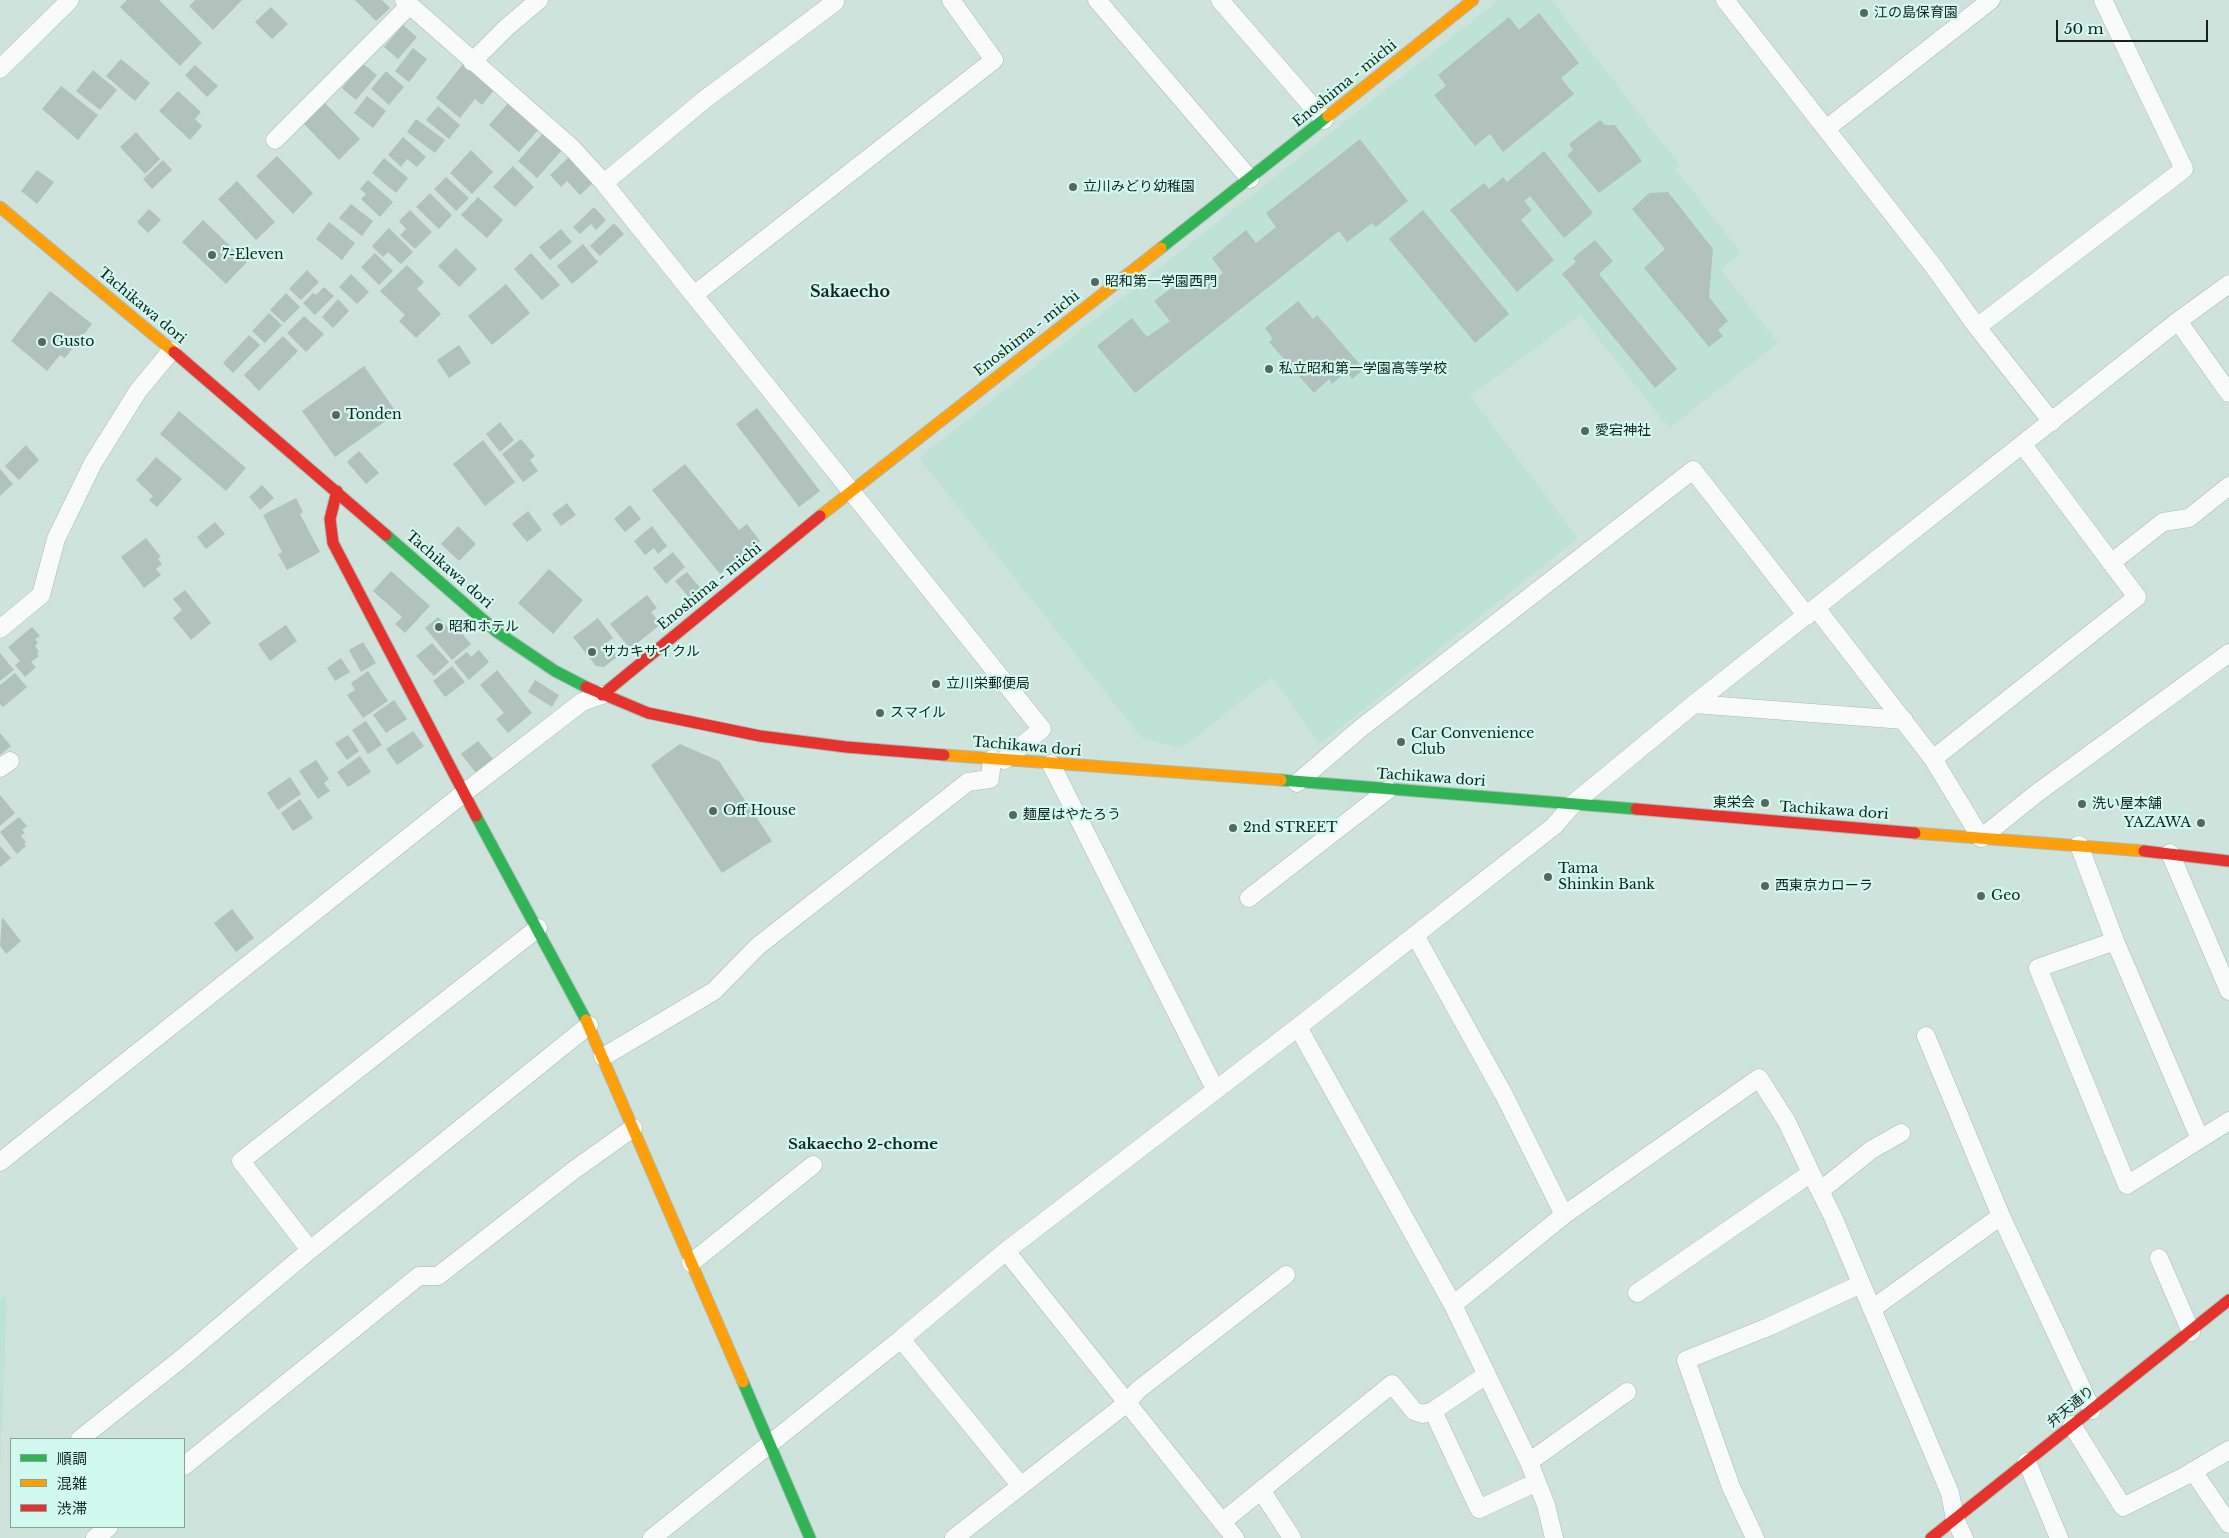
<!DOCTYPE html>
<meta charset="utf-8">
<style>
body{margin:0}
#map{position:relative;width:2229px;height:1538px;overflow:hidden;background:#cee3dc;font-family:"Libre Baskerville","Noto Sans JP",serif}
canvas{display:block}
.legend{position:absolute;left:10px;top:1438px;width:175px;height:90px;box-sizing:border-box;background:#d2f9ed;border:1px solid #86a39b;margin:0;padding:6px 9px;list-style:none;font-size:15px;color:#15231f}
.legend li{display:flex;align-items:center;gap:10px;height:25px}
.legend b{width:25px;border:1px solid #86a39b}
.scale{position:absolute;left:2056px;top:20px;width:152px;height:22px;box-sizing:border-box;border:2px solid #15231f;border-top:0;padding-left:6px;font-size:15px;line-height:18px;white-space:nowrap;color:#15231f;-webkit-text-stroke:4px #d2f9ed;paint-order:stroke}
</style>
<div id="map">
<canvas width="2229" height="1538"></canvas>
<ul class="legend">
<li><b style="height:6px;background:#30b455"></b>順調</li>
<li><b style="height:6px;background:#ff9f0a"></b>混雑</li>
<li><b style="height:6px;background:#e5322d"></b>渋滞</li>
</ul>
<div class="scale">50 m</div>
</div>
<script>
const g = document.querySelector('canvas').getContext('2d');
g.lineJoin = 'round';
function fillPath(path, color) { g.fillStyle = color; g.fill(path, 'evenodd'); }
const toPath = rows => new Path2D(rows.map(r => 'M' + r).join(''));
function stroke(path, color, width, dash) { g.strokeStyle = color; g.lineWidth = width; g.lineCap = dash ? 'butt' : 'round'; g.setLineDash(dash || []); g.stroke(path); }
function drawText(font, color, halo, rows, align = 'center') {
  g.font = font + ' "Libre Baskerville","Noto Sans JP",serif'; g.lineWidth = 4.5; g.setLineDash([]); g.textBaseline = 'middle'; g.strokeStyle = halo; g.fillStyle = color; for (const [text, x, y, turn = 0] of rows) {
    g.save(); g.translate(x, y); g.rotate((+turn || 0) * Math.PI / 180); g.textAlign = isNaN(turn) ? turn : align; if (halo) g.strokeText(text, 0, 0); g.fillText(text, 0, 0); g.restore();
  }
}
fillPath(toPath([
 [1499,0,1551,0,1680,166,1675,169,1741,253,1721,270,1778,343,1669,428,1580,315,1470,396,1578,538,1320,744,1272,677,1182,748,1142,738,919,458],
 [7,1294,0,1471,0,1300]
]), '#bfe2d7');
fillPath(toPath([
 [127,0,159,0,202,43,180,66,120,7],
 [195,0,242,0,213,30,189,6],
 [355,0,382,0,390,8,376,21],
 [271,7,288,24,272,39,255,22],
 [1539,13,1579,63,1561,78,1574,94,1503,152,1490,134,1475,146,1434,95,1446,86,1438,75,1509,17,1519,30],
 [403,25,417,37,398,59,384,47],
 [413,48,427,59,409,82,395,71],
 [121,59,150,83,135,101,106,76],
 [362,63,377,75,356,100,342,88],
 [463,64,494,90,482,105,475,99,460,118,436,98],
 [195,65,218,86,207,97,185,75],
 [93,70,117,90,100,110,76,91],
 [386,71,404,87,389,105,371,89],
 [61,86,98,115,78,140,42,109],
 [178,91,201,112,195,119,202,126,190,140,159,111],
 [367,96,386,111,373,128,354,113],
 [324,102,360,139,339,160,303,123],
 [509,102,539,129,519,152,489,125],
 [438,106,460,125,449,139,426,120],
 [416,119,445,140,435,153,407,132],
 [1600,120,1605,125,1615,125,1642,161,1599,193,1567,155,1573,150,1569,144],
 [136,132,160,159,145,174,120,147],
 [544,132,563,149,537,178,518,161],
 [403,137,426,157,417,167,407,159,401,167,388,155],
 [1360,139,1408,201,1376,227,1372,223,1347,242,1339,231,1135,393,1097,346,1132,318,1147,337,1170,321,1154,301,1189,275,1201,290,1223,273,1212,258,1246,230,1256,243,1276,227,1266,213],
 [471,150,493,172,472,194,450,173],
 [1544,151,1593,213,1564,238,1530,196,1524,201,1532,210,1521,220,1554,260,1517,292,1450,210,1484,183,1489,189,1503,177,1507,182],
 [277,156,313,193,293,214,256,176],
 [569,157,593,183,580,195,567,181,561,187,550,175],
 [384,158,408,178,396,193,372,173],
 [163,160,172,170,152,189,143,179],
 [513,166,534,187,515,207,493,187],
 [37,170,54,182,37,204,21,191],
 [446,177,469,198,456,211,434,189],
 [368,180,393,202,380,217,361,199,366,194,360,189],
 [237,181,275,222,256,240,218,199],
 [1668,192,1713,249,1709,297,1728,321,1718,330,1723,336,1709,347,1644,268,1665,249,1632,209,1649,193],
 [430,193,452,215,439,229,416,207],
 [478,197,503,220,487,238,461,215],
 [351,204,373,221,362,236,339,218],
 [594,207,606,220,596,230,591,224,580,234,573,227],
 [149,209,161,220,148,233,137,222],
 [410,210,432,232,415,249,400,235,406,229,399,221],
 [1423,210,1509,314,1475,343,1389,239],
 [203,220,247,262,226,284,182,242],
 [329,222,355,243,342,260,316,239],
 [614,223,624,234,600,256,590,246],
 [389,228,413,252,401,264,388,252,383,257,372,246],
 [561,229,572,242,550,260,539,247],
 [1595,240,1613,261,1599,274,1677,369,1655,388,1562,274,1576,262,1573,258],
 [583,244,598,262,572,284,557,266],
 [456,248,477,269,459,287,438,266],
 [375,253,393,271,379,285,361,267],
 [531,253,560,285,542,300,514,269],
 [407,265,424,282,417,289,441,314,416,338,399,321,405,315,380,291],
 [307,270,319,282,301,300,289,289],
 [351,274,369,292,357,304,339,287],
 [506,284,530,313,492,345,468,316],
 [324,287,334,296,315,315,303,303,313,293,316,295],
 [50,291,92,324,65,358,60,355,47,371,11,341],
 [286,293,300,307,284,323,270,310],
 [338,299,349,311,333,328,322,317],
 [1298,301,1313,319,1317,315,1364,369,1352,379,1344,367,1338,373,1341,376,1332,384,1329,379,1314,393,1269,342,1273,339,1265,328],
 [269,313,282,325,265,343,252,331],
 [304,316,324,334,306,352,287,333],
 [249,335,260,345,233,373,223,363],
 [283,336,298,351,259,391,244,375],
 [459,345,471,363,449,378,437,360],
 [364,366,397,413,335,457,302,411],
 [757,408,820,491,799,507,736,424],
 [179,411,246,468,226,491,160,434],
 [500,422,514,440,500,452,486,434],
 [521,439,535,456,530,460,538,471,523,482,502,454],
 [483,440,515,482,485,506,453,464],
 [26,445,39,460,19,480,5,466],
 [359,451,379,473,366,484,347,462],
 [156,457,182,479,157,507,149,500,153,496,136,480],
 [685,464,739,530,747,524,760,541,720,574,652,490],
 [0,469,13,484,0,496],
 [262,485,274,498,260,510,249,497],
 [296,498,303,512,300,514,320,552,287,570,278,554,282,552,263,515],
 [567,503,576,515,561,526,552,514],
 [630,505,641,519,625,532,614,519],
 [528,511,542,530,527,542,512,524],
 [215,522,225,534,206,549,197,537],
 [458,526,476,544,459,561,441,544],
 [652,526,667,546,658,554,654,548,645,555,634,541],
 [146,538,161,557,158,559,162,564,156,569,161,575,144,588,121,557],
 [673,552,685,567,666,584,653,568],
 [549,569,583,600,553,634,518,603],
 [391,571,430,606,405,633,395,624,402,617,373,591],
 [687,572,702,590,691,600,675,581],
 [185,590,211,623,191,640,173,618,182,610,173,599],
 [647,595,657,608,651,612,661,624,630,649,610,624],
 [438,617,448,628,454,624,471,644,452,660,425,628],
 [598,618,613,638,606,643,617,657,604,667,596,666,573,637],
 [286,625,297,641,270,661,258,644],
 [32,627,40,636,35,639,38,643,35,646,39,652,37,654,39,656,31,662,36,667,25,677,15,665,20,661,8,647],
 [363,642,376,663,361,672,349,650],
 [432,643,449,662,434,676,416,656],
 [479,650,489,662,469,680,454,662,467,652,471,657],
 [0,653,14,670,0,681],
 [341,658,350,672,335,681,327,668],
 [452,666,465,682,445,697,433,681],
 [497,670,532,713,508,733,496,719,504,713,480,685],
 [368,671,388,701,363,718,347,695,355,690,351,683],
 [15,673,27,687,3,707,0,704,0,685],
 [535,680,559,695,552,707,528,692],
 [394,700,407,719,386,733,373,715],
 [366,721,382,745,368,754,352,730],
 [413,731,424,746,397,765,386,749],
 [0,733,11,746,0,755],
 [348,735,359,751,347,760,335,743],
 [478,741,493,759,476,773,461,754],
 [680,744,719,761,772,841,722,873,651,765],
 [360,756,371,772,348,787,337,772],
 [316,760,329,779,324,783,330,791,318,799,299,771],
 [290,777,301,794,278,810,267,793],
 [0,795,15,813,0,826],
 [300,799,313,818,293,831,281,813],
 [19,817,27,826,22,830,25,833,21,836,26,842,24,844,26,846,17,854,0,832],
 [0,846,11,858,0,867],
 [232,909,254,938,236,952,214,923],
 [2,917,21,941,6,954,0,946]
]), '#b1c1bc');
const street = toPath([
 [404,0,572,148,604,183,1042,729,1004,760],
 [1097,0,1250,179],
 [1220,0,1324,120],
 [1725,0,1934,267,1977,327,2052,422],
 [472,62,506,28,539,0],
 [0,69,70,0],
 [1826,129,1991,0],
 [275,140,410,5],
 [604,183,704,100,835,2,834,0],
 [695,294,994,60,951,0],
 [2178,321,2229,393],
 [1977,327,2184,169,2103,0],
 [2111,563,2163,522,2189,518,2229,486],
 [1817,609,1933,759,1981,838,2037,793,2229,653],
 [0,629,41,595,56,539,93,463,138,391,171,351],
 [1694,704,1904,720],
 [1933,759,2137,597,2023,445],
 [1051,764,1215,1089],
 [0,768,10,761],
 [1297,783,1361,728,1693,470,1807,616],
 [2079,845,2115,941,2200,1139],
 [2170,853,2229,991],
 [1249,898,1388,790],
 [1415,935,1504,1095,1564,1215],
 [2115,941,2038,968,2127,1185,2229,1121],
 [1298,1027,1453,1305,1529,1462,1546,1505,1554,1538],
 [1926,1036,2001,1216],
 [603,1057,714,991,758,946,968,782,990,779,992,759],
 [0,1162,464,793,582,702,602,695],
 [1820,1191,1871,1150,1901,1133],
 [310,1250,241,1161,538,928],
 [1006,1251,1235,1538],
 [2159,1258,2191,1332],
 [691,1263,813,1165],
 [1637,1293,1811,1173],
 [1453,1305,1564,1215,1759,1078,1787,1122,1811,1173,1833,1217,1950,1493,1955,1519,1964,1538],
 [1872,1309,2001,1216,2092,1410],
 [901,1339,1021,1486],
 [1433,1411,1479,1509,1537,1482],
 [2072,1425,2123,1507,2183,1477,2229,1450],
 [80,1439,181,1359,310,1250,589,1025],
 [1529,1462,1627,1392],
 [2027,1462,2059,1538],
 [184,1466,419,1276,438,1276,574,1170,633,1128],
 [2193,1471,2229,1524],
 [1261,1490,1292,1538],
 [1222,1522,1392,1384,1414,1411,1423,1414,1433,1411,1486,1375],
 [95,1538,109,1527],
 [652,1538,901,1339,1006,1251,1298,1027,1554,826,1574,803,1694,704,2178,321,2229,284],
 [954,1538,1127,1403,1138,1390,1286,1275],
 [1755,1538,1731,1487,1686,1360,1768,1327,1861,1284]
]);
const fast = toPath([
 [1161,248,1328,116],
 [386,535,497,632,555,671,586,687],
 [1281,780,1636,809],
 [476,816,586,1020],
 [743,1382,810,1538]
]);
const slow = toPath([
 [1328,116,1473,0],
 [0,207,174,352],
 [820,516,1161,248],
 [944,755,1281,780],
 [1915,833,2144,851],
 [586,1020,743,1382]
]);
const jam = toPath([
 [174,352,386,535],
 [337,491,330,519,333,543,476,816],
 [586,687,648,713,760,736,846,747,944,755],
 [602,695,820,516],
 [1636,809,1915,833],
 [2144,851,2229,861],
 [1931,1538,2229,1300]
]);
stroke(street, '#a9bab4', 19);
stroke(fast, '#a9bab4', 13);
stroke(slow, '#a9bab4', 13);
stroke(jam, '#a9bab4', 13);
stroke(street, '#f8fbfa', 18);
stroke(fast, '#30b455', 11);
stroke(slow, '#ff9f0a', 11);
stroke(jam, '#e5322d', 11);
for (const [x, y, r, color] of [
 [1864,13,5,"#566661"],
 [1073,187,5,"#566661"],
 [212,255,5,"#566661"],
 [1095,282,5,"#566661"],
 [42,342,5,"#566661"],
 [1269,369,5,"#566661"],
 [336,415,5,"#566661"],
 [1585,431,5,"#566661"],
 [439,627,5,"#566661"],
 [592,652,5,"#566661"],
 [936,684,5,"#566661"],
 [880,713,5,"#566661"],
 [1401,742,5,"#566661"],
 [1765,803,5,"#566661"],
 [2082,804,5,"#566661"],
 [713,811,5,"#566661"],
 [1013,815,5,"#566661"],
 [2201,823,5,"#566661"],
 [1233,828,5,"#566661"],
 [1548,877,5,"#566661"],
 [1765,886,5,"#566661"],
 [1981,896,5,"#566661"]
]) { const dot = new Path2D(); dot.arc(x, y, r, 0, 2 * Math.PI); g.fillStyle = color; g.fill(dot); stroke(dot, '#d2f9ed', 2); }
drawText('14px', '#15231f', '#d2f9ed', [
 ["江の島保育園",1874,13],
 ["立川みどり幼稚園",1083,187],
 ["7-Eleven",222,255],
 ["昭和第一学園西門",1105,282],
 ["Gusto",52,342],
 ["私立昭和第一学園高等学校",1279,369],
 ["Tonden",346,415],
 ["愛宕神社",1595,431],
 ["昭和ホテル",449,627],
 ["サカキサイクル",602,652],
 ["立川栄郵便局",946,684],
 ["スマイル",890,713],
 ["Car Convenience",1411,734],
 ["Club",1411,750],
 ["東栄会",1755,803,"right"],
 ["洗い屋本舗",2092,804],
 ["Off House",723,811],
 ["麺屋はやたろう",1023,815],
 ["YAZAWA",2191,823,"right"],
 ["2nd STREET",1243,828],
 ["Tama",1558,869],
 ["Shinkin Bank",1558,885],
 ["西東京カローラ",1775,886],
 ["Geo",1991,896]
], 'left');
drawText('14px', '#15231f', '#d2f9ed', [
 ["Enoshima - michi",1345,84,-39],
 ["Tachikawa dori",142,306,40],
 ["Enoshima - michi",1027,334,-38],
 ["Tachikawa dori",449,570,41],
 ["Enoshima - michi",710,587,-39],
 ["Tachikawa dori",1027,747,5],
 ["Tachikawa dori",1431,778,4],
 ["Tachikawa dori",1834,811,4],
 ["弁天通り",2071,1407,-39]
]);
drawText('bold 15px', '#15231f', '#d2f9ed', [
 ["Sakaecho 2-chome",863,1145]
]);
drawText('bold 16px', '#15231f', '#d2f9ed', [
 ["Sakaecho",850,292]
]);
</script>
